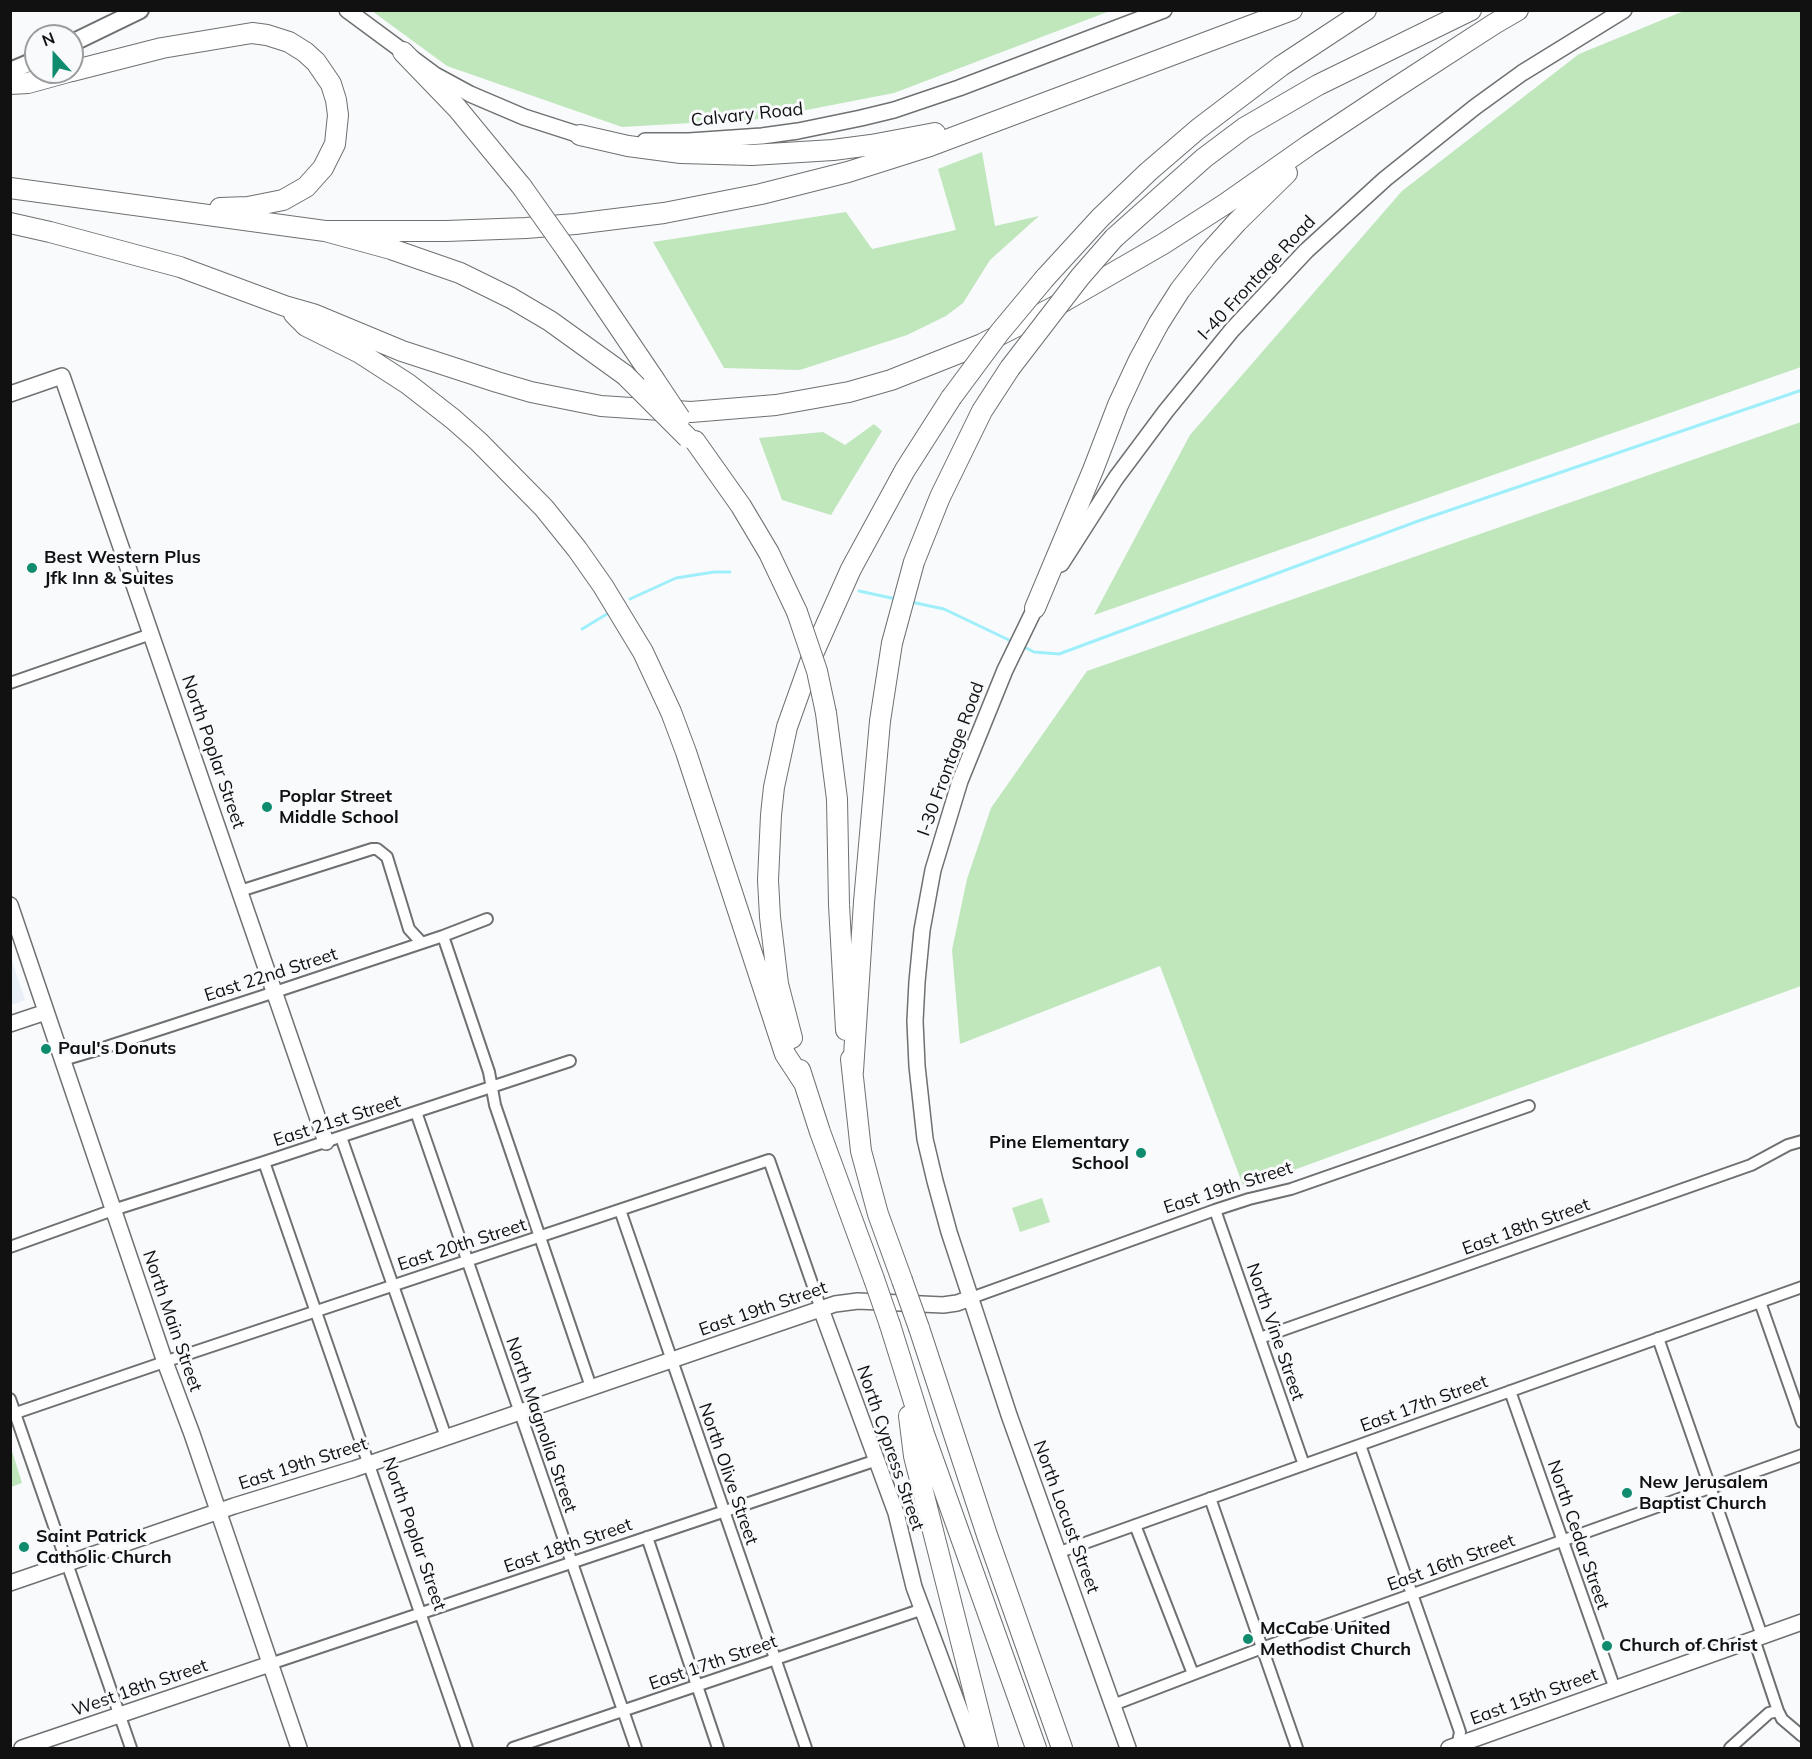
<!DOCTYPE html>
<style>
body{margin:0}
#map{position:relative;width:1812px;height:1759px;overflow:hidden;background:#f8fafc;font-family:Mulish,sans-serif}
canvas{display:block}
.frame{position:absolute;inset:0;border:12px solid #111112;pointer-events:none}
.north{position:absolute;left:24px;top:24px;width:60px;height:60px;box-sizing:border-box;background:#f8fafc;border:2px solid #9c9d9e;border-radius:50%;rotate:339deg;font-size:16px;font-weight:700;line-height:24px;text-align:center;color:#111112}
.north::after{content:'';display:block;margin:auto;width:21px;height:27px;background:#0f8b6e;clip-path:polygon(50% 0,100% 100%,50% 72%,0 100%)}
</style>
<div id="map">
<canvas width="1812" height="1759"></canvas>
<div class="frame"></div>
<div class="north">N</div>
</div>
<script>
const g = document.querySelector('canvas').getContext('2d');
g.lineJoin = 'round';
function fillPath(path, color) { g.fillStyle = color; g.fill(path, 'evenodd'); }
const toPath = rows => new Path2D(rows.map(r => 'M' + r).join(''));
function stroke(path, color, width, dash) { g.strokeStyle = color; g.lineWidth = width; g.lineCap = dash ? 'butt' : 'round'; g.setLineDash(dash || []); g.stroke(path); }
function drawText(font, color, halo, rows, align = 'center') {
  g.font = font + ' Mulish,sans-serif'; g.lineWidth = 6; g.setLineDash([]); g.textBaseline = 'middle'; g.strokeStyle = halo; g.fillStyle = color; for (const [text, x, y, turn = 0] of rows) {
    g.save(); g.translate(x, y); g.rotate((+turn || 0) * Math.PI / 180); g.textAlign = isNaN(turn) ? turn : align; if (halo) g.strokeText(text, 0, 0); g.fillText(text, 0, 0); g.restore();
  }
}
fillPath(toPath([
 [10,955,25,1000,11,1005,10,1005]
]), '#e8eff7');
fillPath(toPath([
 [372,11,1110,11,894,93,760,119,622,127,447,66],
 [1684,11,1801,11,1801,367,1094,615,1190,435,1402,191,1579,54],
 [982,152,995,226,1039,216,990,260,963,303,946,316,907,335,800,370,724,368,653,242,846,212,872,249,956,230,938,169],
 [1801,422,1801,986,1244,1188,1160,966,960,1044,952,950,967,879,991,808,1087,671],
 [874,424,882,431,831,515,782,500,759,438,823,432,845,445],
 [1042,1198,1050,1222,1020,1232,1012,1208],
 [11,1451,12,1451,22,1483,11,1487]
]), '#c0e6bc');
stroke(toPath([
 [859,591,896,599],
 [630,599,676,578,714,572,730,572],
 [911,602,944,609,1013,642],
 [582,629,607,614],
 [1022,646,1034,652,1059,654,1421,520,1802,390]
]), '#9feffb', 3);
const street = toPath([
 [10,683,151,634],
 [240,891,372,849,377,849,387,857,409,929,421,942],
 [443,936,489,1072,495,1105,591,1387],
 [63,1060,97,1050,275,992,443,936,487,919],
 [416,1112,636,1748],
 [341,1137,446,1437],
 [264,1162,467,1748],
 [620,1210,806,1748],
 [1215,1210,1304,1465],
 [10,1247,113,1210,264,1162,570,1061],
 [971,1298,1215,1210,1249,1199,1291,1189,1529,1106],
 [1760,1302,1802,1422],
 [1260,1338,1751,1165,1788,1145,1802,1141],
 [1658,1338,1762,1636],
 [1510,1391,1615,1689],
 [10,1399,131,1748],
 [10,1415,176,1358,769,1160,821,1309],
 [1360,1445,1458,1726,1460,1732,1457,1748],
 [1210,1498,1297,1748],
 [1135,1525,1193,1674],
 [647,1537,718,1748],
 [1057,1553,1802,1287],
 [1754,1639,1778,1711,1782,1719,1802,1736],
 [270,1664,877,1460],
 [1113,1705,1262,1648,1802,1455],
 [513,1748,923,1609],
 [1730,1748,1769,1713,1778,1711]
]);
const secondary = toPath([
 [347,10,435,75,470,94,524,117,580,135,588,136],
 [645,141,689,141,762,136,798,131,861,118,894,110,959,88,1164,10],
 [10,394,62,376,326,1142],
 [1061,564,1116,478,1166,411,1232,330,1306,251,1385,179,1475,107,1522,73,1624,10],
 [1039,600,1005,670,960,781,933,870,922,930,917,982,915,1021,917,1066,925,1139,935,1181,949,1232,1009,1415,1128,1748],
 [10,905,165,1362,192,1434,299,1748],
 [10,1024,46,1012],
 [821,1309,896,1513,914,1587,974,1748],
 [10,1583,234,1506,354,1469,835,1304,858,1301,943,1305,957,1303,971,1298],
 [22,1748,270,1664],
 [1449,1748,1802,1622]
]);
const primary = toPath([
 [72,43,140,10],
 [10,71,36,60]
]);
const highway = toPath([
 [403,52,457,108,522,187],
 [72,71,162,48,252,33,267,35,289,42,305,52,316,62,331,84,336,100,338,115,335,144,323,168,306,187,283,200,248,207,220,208],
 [10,84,28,83,68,72],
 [580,135,628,146,681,153,752,155,833,150,871,145,935,133],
 [10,188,325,231,391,249,460,273,511,298,550,321,625,375],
 [10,223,50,232,180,267,285,306,313,314,402,351,497,382,531,392,601,406,691,412,776,405,849,392,891,380,982,344,1054,307,1163,244,1225,204,1309,145,1392,90,1494,24,1518,10],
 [325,231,446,231,526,228,575,224,664,213,761,194,848,172,930,146,1292,10],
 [1114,238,1204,158,1244,128,1318,85,1471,10],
 [568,252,654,379],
 [1045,278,1100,218,1148,172,1198,129,1281,66,1366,10],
 [294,314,306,326,360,353,408,384,453,419,479,442,544,508,577,549,603,586,643,652,671,712,686,752,785,1054,804,1083],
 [695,441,741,506,769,553,797,612],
 [1035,608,1093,470,1118,405,1139,360,1159,323,1180,290,1208,254,1237,222,1287,173],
 [826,713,837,799,839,905,846,1030],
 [792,1038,778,984,770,917,768,880,771,815,774,787,787,727,813,654,851,569,905,470,951,398],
 [851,1059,861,1151,878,1214,902,1280],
 [800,1070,820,1132,874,1279],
 [853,1071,864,902,880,721,892,643,914,562,940,497,982,411,1010,368],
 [890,1325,924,1434,1036,1748],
 [919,1328,987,1535,1062,1748],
 [909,1416,914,1456,988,1748]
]);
stroke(street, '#6e7071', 14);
stroke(secondary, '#6e7071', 18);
stroke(primary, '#6e7071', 20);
stroke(highway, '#6e7071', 22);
stroke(street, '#fff', 10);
stroke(secondary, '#fff', 15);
stroke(primary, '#fff', 16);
stroke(highway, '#fff', 20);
const highwayBridge = toPath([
 [522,187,568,252],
 [1010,368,1080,277,1114,238],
 [625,375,688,438],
 [654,379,680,418],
 [951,398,1000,332,1045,278],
 [797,612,817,671,826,713],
 [874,1279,890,1325],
 [902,1280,919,1328]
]);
stroke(highwayBridge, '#6e7071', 22, []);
stroke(highwayBridge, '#fff', 20);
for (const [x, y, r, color] of [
 [32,568,6,"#0f8b6e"],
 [267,807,6,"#0f8b6e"],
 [46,1049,6,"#0f8b6e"],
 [1141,1153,6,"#0f8b6e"],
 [1627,1493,6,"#0f8b6e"],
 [24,1547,6,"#0f8b6e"],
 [1248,1639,6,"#0f8b6e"],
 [1607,1646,6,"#0f8b6e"]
]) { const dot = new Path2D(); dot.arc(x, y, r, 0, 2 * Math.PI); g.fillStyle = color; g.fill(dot); stroke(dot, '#f8fafc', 2); }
drawText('18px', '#111112', '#f8fafc', [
 ["Calvary Road",747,115,-6],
 ["I-40 Frontage Road",1257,278,-47],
 ["North Poplar Street",213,752,71],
 ["I-30 Frontage Road",951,759,-70],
 ["East 22nd Street",271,975,-18],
 ["East 21st Street",337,1121,-18],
 ["East 19th Street",1228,1188,-18],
 ["East 18th Street",1526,1227,-20],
 ["East 20th Street",462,1245,-18],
 ["East 19th Street",763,1309,-19],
 ["North Main Street",172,1321,71],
 ["North Vine Street",1275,1332,71],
 ["East 17th Street",1424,1404,-20],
 ["North Magnolia Street",541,1425,71],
 ["North Cypress Street",890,1448,71],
 ["East 19th Street",303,1464,-18],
 ["North Olive Street",728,1474,71],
 ["North Locust Street",1066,1517,70],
 ["North Poplar Street",414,1534,71],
 ["North Cedar Street",1578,1535,71],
 ["East 18th Street",568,1546,-19],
 ["East 16th Street",1451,1563,-20],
 ["East 17th Street",713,1663,-19],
 ["West 18th Street",140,1688,-19],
 ["East 15th Street",1534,1697,-20]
]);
drawText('bold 18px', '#111112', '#f8fafc', [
 ["Best Western Plus",44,558],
 ["Jfk Inn & Suites",44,579],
 ["Poplar Street",279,797],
 ["Middle School",279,818],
 ["Paul's Donuts",58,1049],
 ["Pine Elementary",1129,1143,"right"],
 ["School",1129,1164,"right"],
 ["New Jerusalem",1639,1483],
 ["Baptist Church",1639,1504],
 ["Saint Patrick",36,1537],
 ["Catholic Church",36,1558],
 ["McCabe United",1260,1629],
 ["Methodist Church",1260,1650],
 ["Church of Christ",1619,1646]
], 'left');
</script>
